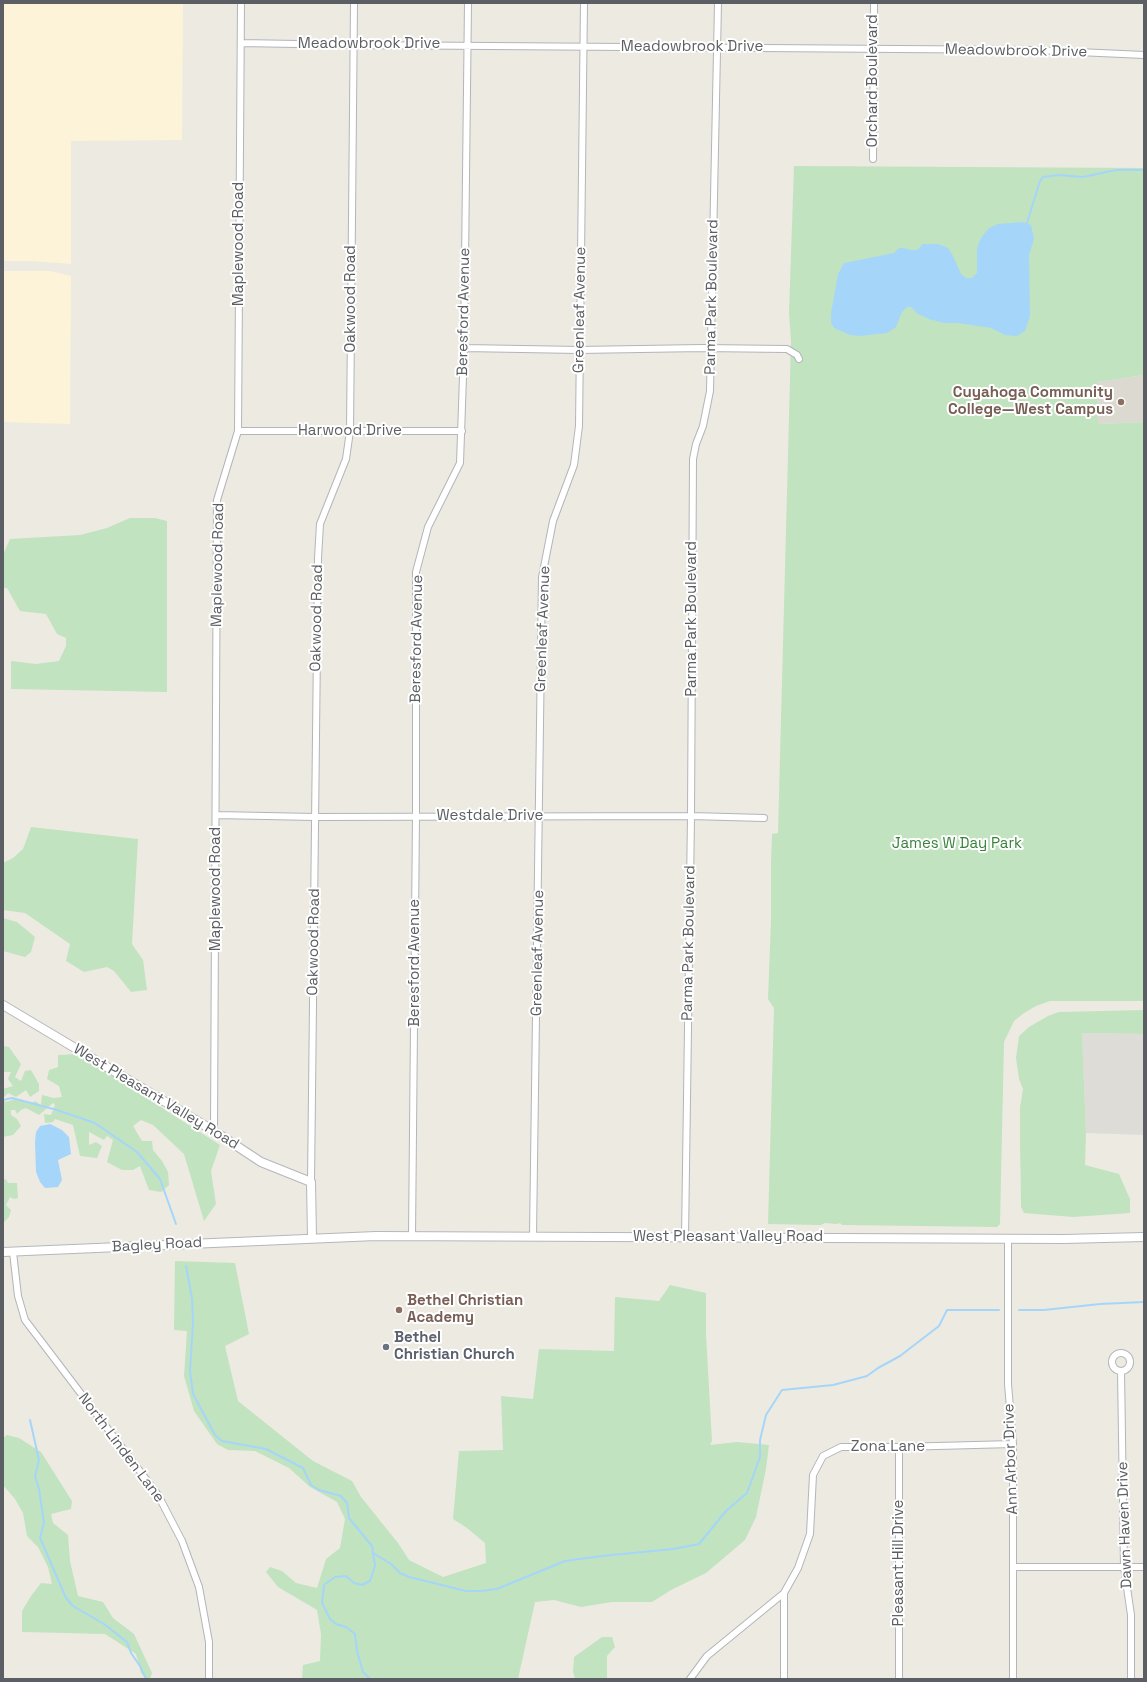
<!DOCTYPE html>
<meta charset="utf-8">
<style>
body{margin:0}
#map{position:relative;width:1147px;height:1682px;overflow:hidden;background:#edeae2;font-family:"Space Grotesk",sans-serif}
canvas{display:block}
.frame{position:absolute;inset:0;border:4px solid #5b5e62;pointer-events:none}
</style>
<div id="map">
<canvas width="1147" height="1682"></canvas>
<div class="frame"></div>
</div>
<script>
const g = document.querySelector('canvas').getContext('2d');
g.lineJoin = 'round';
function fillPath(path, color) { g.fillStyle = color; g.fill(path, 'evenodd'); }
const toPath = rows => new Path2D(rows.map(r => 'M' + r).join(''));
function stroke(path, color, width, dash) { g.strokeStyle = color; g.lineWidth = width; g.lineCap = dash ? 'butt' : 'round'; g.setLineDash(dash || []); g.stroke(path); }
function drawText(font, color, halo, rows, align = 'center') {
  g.font = font + ' "Space Grotesk",sans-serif'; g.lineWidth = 4; g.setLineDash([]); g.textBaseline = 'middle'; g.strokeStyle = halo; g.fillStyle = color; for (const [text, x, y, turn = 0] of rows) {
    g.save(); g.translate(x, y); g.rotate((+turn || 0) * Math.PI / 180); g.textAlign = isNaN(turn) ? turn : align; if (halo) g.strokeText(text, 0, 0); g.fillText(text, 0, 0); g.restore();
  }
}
fillPath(toPath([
 [3,3,183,3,182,140,71,141,71,264,33,261,3,261],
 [3,271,50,271,71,276,70,424,3,422]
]), '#fcf3d9');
fillPath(toPath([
 [1082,1033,1144,1034,1144,1135,1086,1133]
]), '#dedcd7');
fillPath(toPath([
 [1144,375,1144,422,1098,424,1097,382]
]), '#dcd9d1');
fillPath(toPath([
 [794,166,1144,168,1144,375,1097,382,1098,424,1144,422,1144,1001,1050,1001,1036,1006,1024,1013,1014,1021,1004,1042,1000,1224,997,1227,842,1225,840,1223,837,1224,825,1223,821,1225,768,1224,774,1008,768,999,771,920,771,864,772,834,778,833,791,341,799,338,791,341,789,313],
 [130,518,155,518,167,521,167,692,11,689,11,661,36,664,59,661,66,646,66,638,57,634,46,614,20,611,7,588,3,588,3,555,10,539,80,535,107,528],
 [31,827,138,839,132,944,143,960,147,990,131,992,114,971,107,967,84,972,66,961,70,944,25,913,3,910,3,863,13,858,23,849],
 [3,918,17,922,35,937,31,952,25,957,3,951],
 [1144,1010,1144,1034,1082,1033,1086,1133,1085,1165,1119,1174,1130,1199,1130,1213,1073,1217,1024,1213,1021,1207,1020,1137,1020,1108,1023,1089,1019,1079,1016,1058,1019,1036,1029,1027,1048,1016,1059,1012],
 [3,1046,9,1047,21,1064,15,1077,21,1081,25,1071,31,1070,39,1084,39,1091,30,1097,26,1090,16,1097,8,1093,3,1098,3,1089,13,1086,8,1079,11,1072,3,1072],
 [78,1054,220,1145,211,1171,216,1204,204,1221,184,1154,153,1125,141,1120,133,1126,142,1141,152,1141,153,1150,162,1161,168,1172,169,1185,161,1192,149,1190,140,1166,133,1170,122,1170,107,1162,113,1140,107,1136,104,1140,89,1132,89,1145,96,1142,102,1146,97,1158,80,1156,73,1125,55,1119,53,1122,45,1123,44,1114,51,1115,55,1105,53,1103,39,1115,26,1108,21,1110,17,1114,15,1110,11,1110,11,1115,17,1119,21,1126,13,1135,3,1137,3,1100,6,1102,15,1099,31,1104,35,1101,41,1105,42,1095,54,1098,62,1097,59,1086,47,1079,49,1070,58,1067,58,1055],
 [6,1179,8,1183,17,1183,18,1198,14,1199,10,1197,6,1205,11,1210,9,1217,4,1222,3,1222,3,1180],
 [175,1261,235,1263,249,1334,225,1346,238,1401,313,1461,352,1481,361,1497,398,1543,409,1560,443,1577,486,1563,485,1543,467,1528,453,1519,459,1451,503,1450,501,1396,533,1399,539,1349,614,1351,615,1297,659,1301,670,1285,706,1293,706,1334,712,1441,710,1445,737,1442,769,1445,766,1469,756,1517,745,1540,706,1573,671,1590,652,1602,612,1602,581,1607,554,1600,535,1602,518,1679,302,1679,303,1665,320,1661,321,1634,317,1610,278,1587,266,1572,270,1567,282,1571,296,1583,317,1588,326,1559,340,1548,345,1519,337,1502,310,1487,289,1468,255,1451,228,1450,217,1444,194,1411,184,1376,187,1331,174,1330],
 [7,1435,19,1438,41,1452,72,1501,71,1509,51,1514,53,1523,68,1535,70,1561,78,1596,103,1602,113,1618,134,1634,152,1673,150,1679,146,1679,141,1673,136,1654,105,1634,22,1632,22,1611,31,1596,41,1583,52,1584,48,1567,38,1547,27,1536,23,1513,15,1499,3,1485,3,1438],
 [602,1637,612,1637,615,1647,607,1656,607,1679,575,1679,573,1671,574,1657]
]), '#c1e3c0');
fillPath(toPath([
 [1023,222,1031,225,1034,239,1029,255,1030,316,1025,331,1017,336,1005,335,991,328,958,323,944,323,929,319,918,314,911,307,907,307,902,312,896,327,887,333,860,336,850,335,834,328,831,322,831,313,838,274,844,263,894,253,899,248,904,248,910,250,917,250,923,244,938,244,948,248,953,256,961,274,966,278,972,278,977,273,977,248,981,238,989,228,998,224],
 [50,1124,62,1130,69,1137,71,1154,58,1160,62,1180,58,1187,45,1188,40,1182,36,1172,35,1142,36,1132,40,1126]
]), '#a5d6fa');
stroke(toPath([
 [1027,223,1040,181,1043,177,1059,175,1083,177,1116,170,1144,170],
 [3,1100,12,1098,57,1110,95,1123,137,1152,160,1179,176,1224],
 [186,1266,192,1298,193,1323,190,1371,193,1394,215,1435,222,1441,266,1449,303,1468,311,1485,319,1490,341,1496,347,1503,349,1518,372,1546,375,1566,370,1581,362,1585,354,1583,346,1576,335,1577,324,1585,322,1603,330,1619,336,1624,346,1627,355,1634,357,1651,363,1672,370,1679],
 [1019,1310,1044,1310,1100,1304,1144,1302],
 [30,1420,39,1460,35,1476,39,1489,44,1523,40,1538,66,1598,73,1606,104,1624,127,1642,131,1653,140,1666,146,1679],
 [373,1553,391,1564,400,1573,409,1577,466,1591,481,1591,497,1589,565,1561,602,1556,673,1549,699,1544,726,1511,747,1493,760,1457,760,1440,766,1415,782,1390,833,1385,867,1376,878,1368,900,1356,939,1326,947,1310,999,1310]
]), '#a5d6fa', 2);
const street = toPath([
 [241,43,353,45,1034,50,1144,55],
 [873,159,874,3],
 [464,348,579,350,702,348,787,349,797,355,799,359],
 [238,431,462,431],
 [216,815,315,817,691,816,764,818],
 [214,1131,217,500,238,431,241,3],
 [311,1182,318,558,320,524,346,459,350,431,354,3],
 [412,1236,416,816,416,572,428,527,460,463,464,348,468,3],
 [533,1236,542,577,553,521,574,465,579,426,584,3],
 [685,1238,691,816,693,459,696,444,703,426,710,391,718,3],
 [1008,1239,1008,1384,1013,1444,1013,1679],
 [13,1252,18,1296,25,1320,158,1495,182,1541,199,1587,209,1642,209,1679],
 '1112 1362a9 9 0 1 1 18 0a9 9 0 1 1-18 0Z',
 [1121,1371,1124,1567,1131,1615,1131,1679],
 [1013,1567,1144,1567],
 [784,1593,784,1679],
 [690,1679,707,1656,784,1593,798,1568,810,1534,813,1475,823,1456,841,1447,899,1447,1013,1444],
 [899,1679,899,1447]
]);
const secondary = toPath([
 [3,1005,214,1131,261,1162,311,1182,312,1238],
 [3,1252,376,1236,1064,1239,1144,1237]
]);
stroke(street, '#b3b5b9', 8);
stroke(secondary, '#b4b7bc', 10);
stroke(street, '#fff', 6);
stroke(secondary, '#fff', 8);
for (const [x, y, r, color] of [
 [1121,402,4,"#8d6e63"],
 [399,1310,4,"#8d6e63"],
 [386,1347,4,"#6b7280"]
]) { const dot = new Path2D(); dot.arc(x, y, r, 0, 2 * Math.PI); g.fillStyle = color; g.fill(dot); stroke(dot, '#fff', 1.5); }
drawText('15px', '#5b5e62', '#fff', [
 ["Meadowbrook Drive",369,44],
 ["Meadowbrook Drive",692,47],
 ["Meadowbrook Drive",1016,51,1],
 ["Orchard Boulevard",873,81,-90],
 ["Maplewood Road",239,244,-90],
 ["Parma Park Boulevard",712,297,-89],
 ["Oakwood Road",351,299,-90],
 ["Greenleaf Avenue",580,310,-89],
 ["Beresford Avenue",464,312,-89],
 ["Harwood Drive",350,431],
 ["Maplewood Road",218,565,-89],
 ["Oakwood Road",317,618,-89],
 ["Parma Park Boulevard",692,619,-90],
 ["Greenleaf Avenue",543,629,-88],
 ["Beresford Avenue",417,639,-89],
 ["Westdale Drive",490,816],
 ["Maplewood Road",216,889,-90],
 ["Oakwood Road",314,942,-89],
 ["Parma Park Boulevard",689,943,-89],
 ["Greenleaf Avenue",538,953,-89],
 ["Beresford Avenue",415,963,-90],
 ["West Pleasant Valley Road",156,1097,31],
 ["West Pleasant Valley Road",728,1237],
 ["Bagley Road",157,1245,-3],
 ["Zona Lane",888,1447],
 ["North Linden Lane",121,1448,53],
 ["Ann Arbor Drive",1011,1459,-92],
 ["Dawn Haven Drive",1125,1525,-92],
 ["Pleasant Hill Drive",899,1563,-90]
]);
drawText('bold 15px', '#785e54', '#fff', [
 ["Cuyahoga Community",1113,393],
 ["College—West Campus",1113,410],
 ["Bethel Christian",407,1301,"left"],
 ["Academy",407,1318,"left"]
], 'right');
drawText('15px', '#3a823c', '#fff', [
 ["James W Day Park",957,844]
]);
drawText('bold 15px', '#5b616d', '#fff', [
 ["Bethel",394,1338],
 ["Christian Church",394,1355]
], 'left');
</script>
